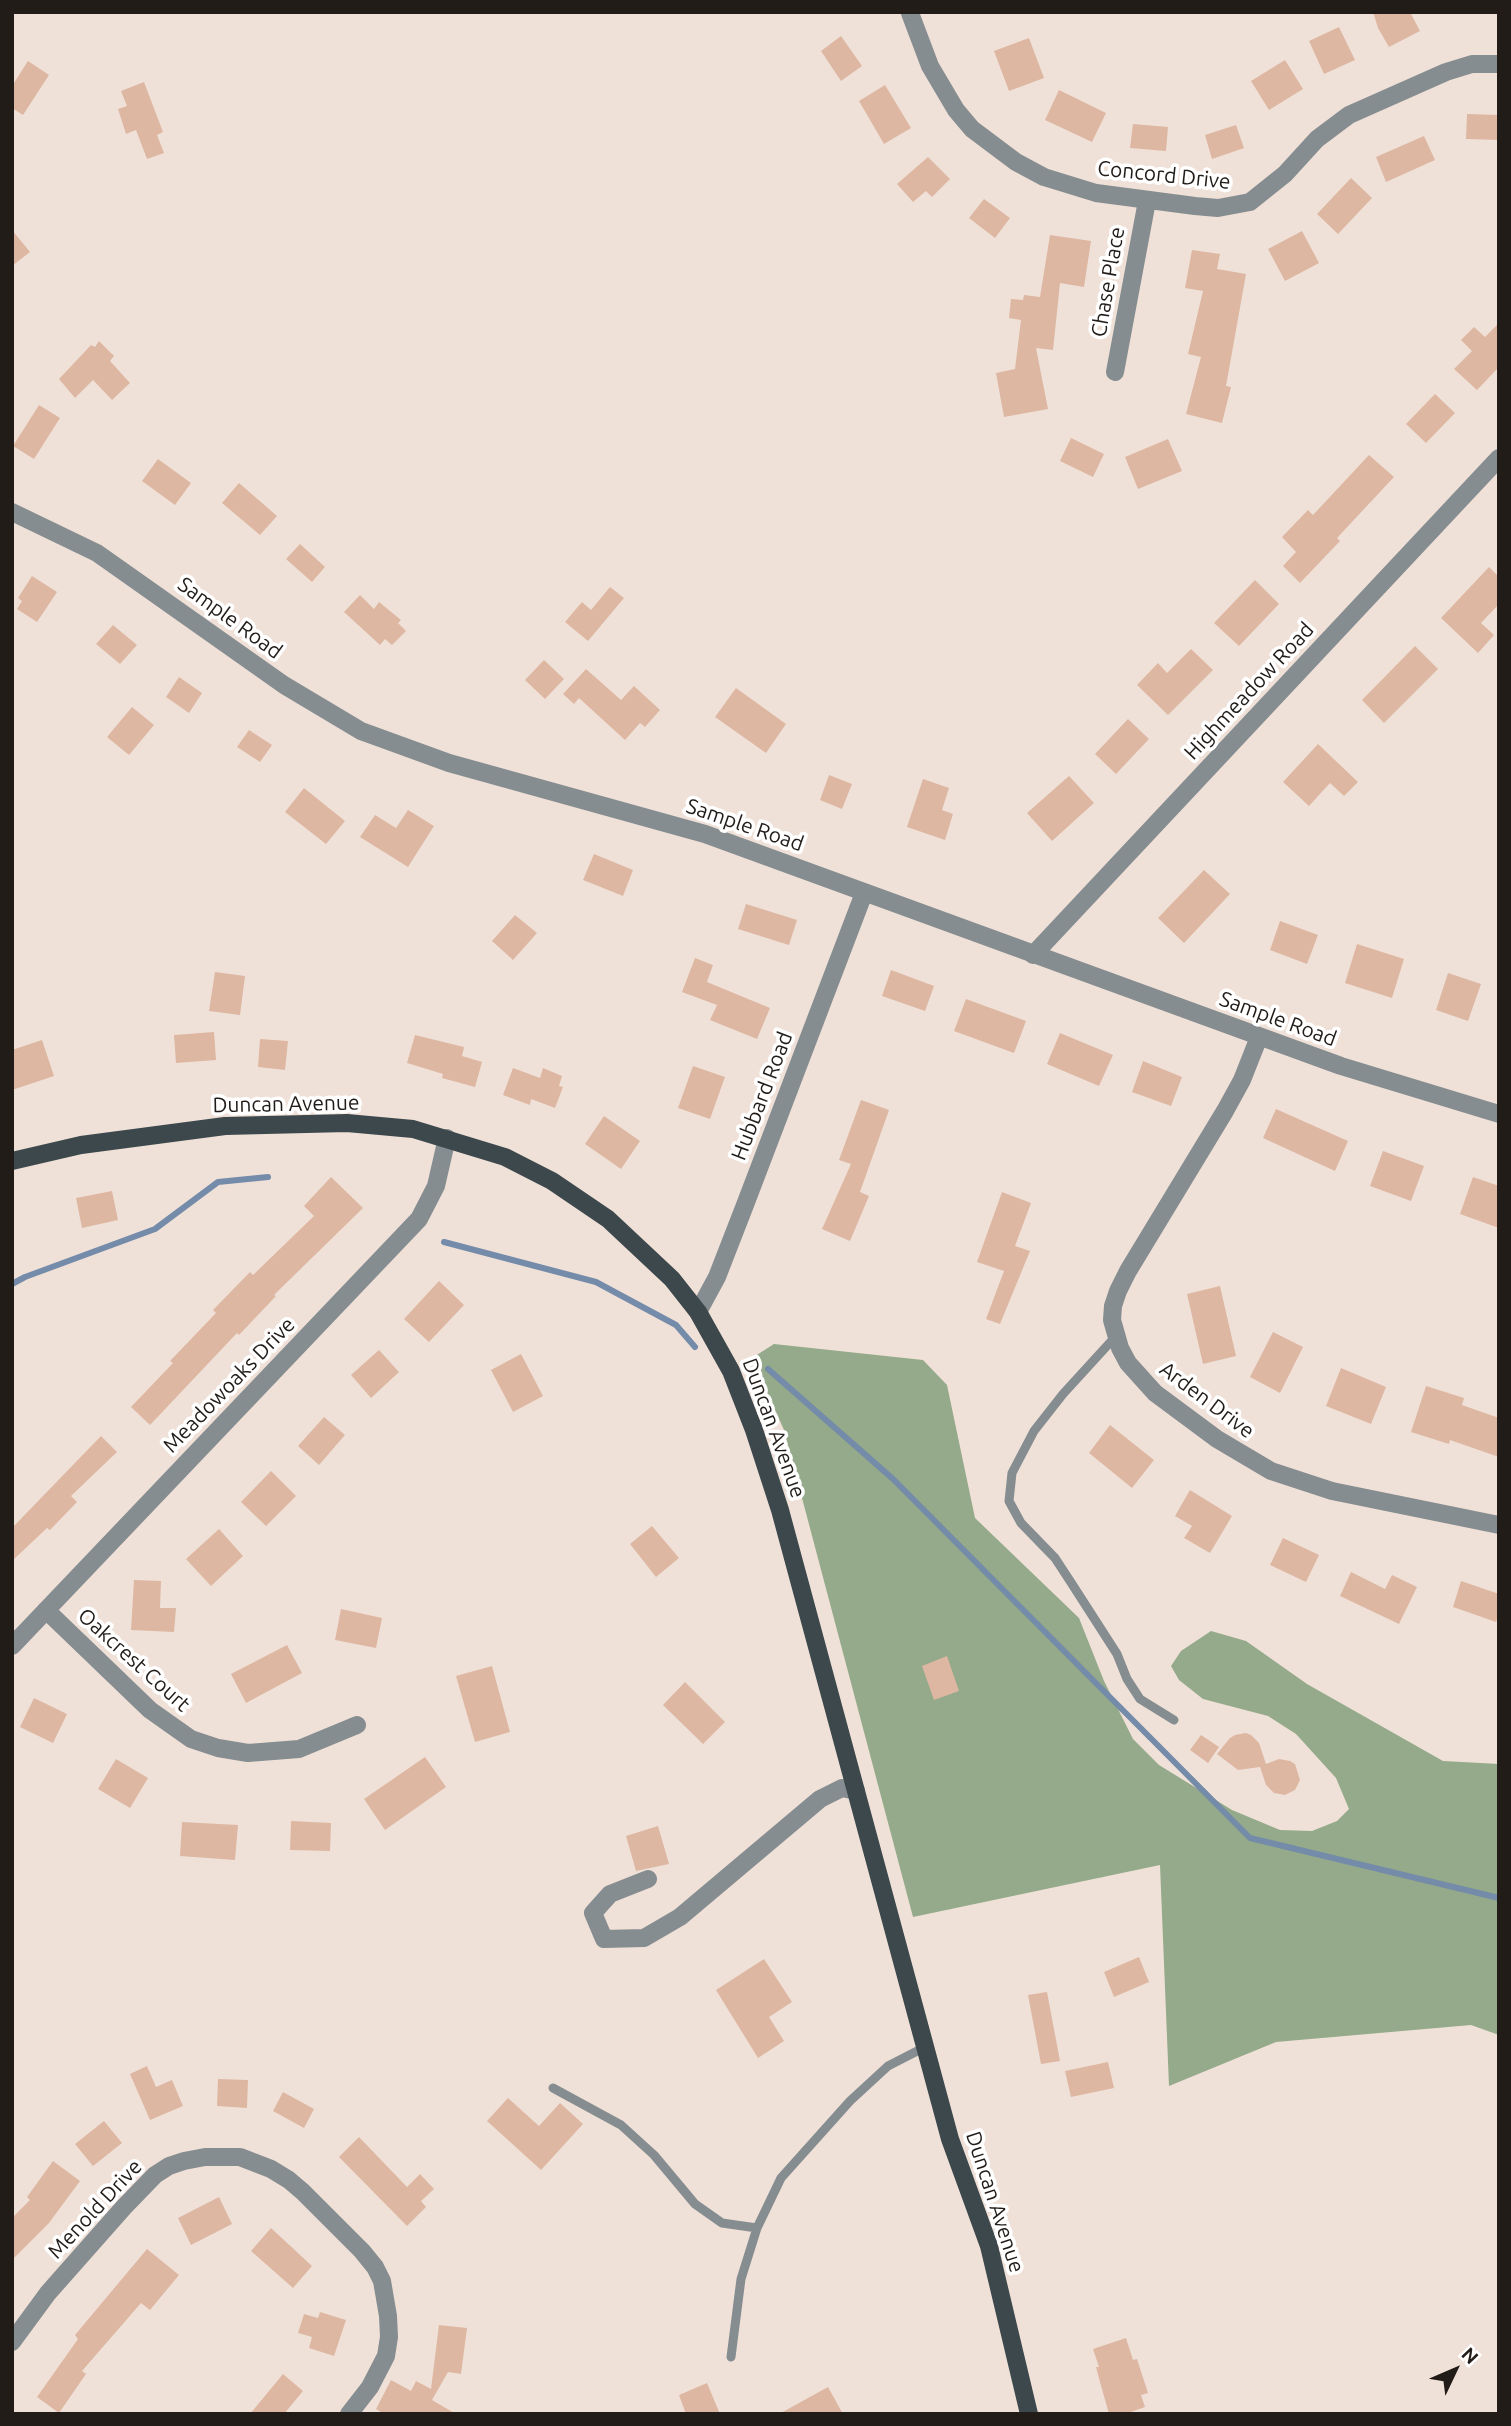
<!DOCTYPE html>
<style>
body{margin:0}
#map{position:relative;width:1511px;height:2426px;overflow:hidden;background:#f0e1d8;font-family:Ubuntu,sans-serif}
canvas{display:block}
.frame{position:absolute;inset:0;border:14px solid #221c19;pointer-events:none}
.north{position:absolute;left:1420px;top:2335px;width:70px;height:70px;-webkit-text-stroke:5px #fff;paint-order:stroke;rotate:46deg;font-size:19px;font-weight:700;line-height:28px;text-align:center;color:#221c19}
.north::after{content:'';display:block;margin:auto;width:24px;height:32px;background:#221c19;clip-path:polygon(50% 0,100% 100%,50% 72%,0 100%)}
</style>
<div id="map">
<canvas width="1511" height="2426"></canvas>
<div class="frame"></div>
<div class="north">N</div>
</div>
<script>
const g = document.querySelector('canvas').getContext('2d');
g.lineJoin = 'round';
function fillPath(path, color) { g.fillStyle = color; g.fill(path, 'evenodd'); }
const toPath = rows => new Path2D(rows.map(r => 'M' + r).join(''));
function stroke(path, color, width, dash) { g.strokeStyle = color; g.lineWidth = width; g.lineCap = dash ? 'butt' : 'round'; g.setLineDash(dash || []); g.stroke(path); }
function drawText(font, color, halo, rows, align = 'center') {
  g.font = font + ' Ubuntu,sans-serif'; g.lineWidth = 7; g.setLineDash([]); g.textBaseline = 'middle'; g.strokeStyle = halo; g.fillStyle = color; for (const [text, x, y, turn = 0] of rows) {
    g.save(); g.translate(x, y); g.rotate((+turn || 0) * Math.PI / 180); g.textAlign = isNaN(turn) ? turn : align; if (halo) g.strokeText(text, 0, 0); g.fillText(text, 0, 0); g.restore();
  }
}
fillPath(toPath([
 [774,1344,923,1360,947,1385,975,1518,1079,1618,1104,1681,1133,1739,1159,1765,1232,1810,1280,1830,1312,1831,1337,1821,1349,1809,1336,1778,1296,1734,1268,1716,1203,1699,1179,1680,1171,1666,1181,1651,1211,1631,1246,1641,1307,1684,1443,1761,1499,1764,1499,2035,1471,2025,1276,2042,1169,2086,1160,1865,913,1917,784,1430,752,1358]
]), '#94aa8a');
stroke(toPath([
 [444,1242,596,1282,676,1325,695,1347],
 [12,1284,25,1277,155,1229,218,1182,268,1177],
 [768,1369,893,1479,1250,1838,1499,1898]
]), '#748ba9', 6);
fillPath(toPath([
 [1373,12,1410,12,1420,31,1389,47,1378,28],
 [1339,27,1355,60,1324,74,1309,41],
 [841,36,862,66,841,81,821,51],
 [1029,38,1044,78,1009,91,994,51],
 [1285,60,1303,89,1269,110,1251,81],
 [28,61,49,75,23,115,12,108,12,86],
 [144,82,163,132,157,135,164,153,147,159,136,130,126,134,118,109,127,106,121,91],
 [885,85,911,128,884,144,859,101],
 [1059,90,1106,113,1092,142,1045,120],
 [1467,114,1499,115,1499,140,1466,139],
 [1133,124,1168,127,1166,151,1130,148],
 [1236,125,1244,148,1212,159,1205,135],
 [1424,136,1435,160,1386,182,1376,157],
 [928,157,950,179,932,197,926,191,913,202,897,184],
 [1351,178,1372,198,1338,234,1317,214],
 [984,199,1010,218,995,238,969,218],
 [12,230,30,252,12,266],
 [1302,231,1319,263,1285,281,1268,249],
 [1050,235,1091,241,1084,287,1060,283,1053,350,1036,348,1048,409,1004,417,996,373,1015,369,1021,320,1009,318,1011,299,1023,300,1024,295,1040,297],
 [1192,250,1220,254,1217,269,1246,274,1226,386,1231,387,1222,423,1186,414,1201,357,1188,354,1203,291,1185,288],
 [1499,323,1499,367,1477,390,1454,369,1472,351,1461,340,1474,327,1485,337],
 [99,341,114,356,110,361,130,383,112,400,93,380,75,398,59,379,91,345,95,347],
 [1435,394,1455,413,1426,443,1406,424],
 [39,405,60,418,34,459,13,446],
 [1071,438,1104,454,1093,477,1060,461],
 [1168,439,1182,471,1138,489,1125,457],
 [1369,455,1394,477,1337,538,1340,541,1300,583,1283,566,1296,552,1282,537,1308,510,1313,515],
 [158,459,191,483,175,505,142,481],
 [239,483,277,516,260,535,222,503],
 [300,544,325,567,312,582,286,559],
 [1489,567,1499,577,1499,604,1481,623,1494,635,1478,653,1441,618],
 [32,576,57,592,37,622,17,609,22,601,18,598],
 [1255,580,1279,604,1239,646,1214,623],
 [610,587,624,598,588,641,565,622,582,602,591,610],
 [360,595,374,609,379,602,401,620,398,623,406,631,392,645,385,639,380,645,344,612],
 [113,625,137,645,120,664,96,644],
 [1415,646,1438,669,1384,723,1362,700],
 [1191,649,1213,670,1168,715,1137,685,1158,663,1167,673],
 [544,660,564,679,545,699,525,680],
 [586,669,621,700,634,686,660,710,645,727,640,723,625,740,579,698,574,704,563,694],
 [179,677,202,693,189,713,166,697],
 [736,688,786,724,766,753,715,717],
 [132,707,154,725,129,755,107,737],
 [1128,719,1149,739,1116,774,1095,754],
 [249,730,272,745,260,762,237,747],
 [1318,744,1358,782,1344,796,1330,783,1309,806,1283,782],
 [829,775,852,784,842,809,820,800],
 [1069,776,1094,803,1052,841,1027,813],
 [923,779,949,788,942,810,953,814,945,840,907,827],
 [304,788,345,821,326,844,285,812],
 [408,810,434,826,408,867,360,837,375,815,396,828],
 [594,854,633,870,623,896,583,880],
 [1204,870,1230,894,1184,943,1158,918],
 [746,904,797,920,789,945,738,929],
 [515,915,537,933,513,960,492,941],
 [1280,921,1318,935,1307,964,1270,950],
 [1357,944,1404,959,1392,998,1345,983],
 [695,958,713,965,707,982,770,1008,757,1039,710,1020,717,1005,682,992],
 [891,970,934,986,925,1011,882,996],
 [215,972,245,976,240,1015,209,1011],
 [1448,973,1481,984,1468,1021,1436,1010],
 [966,999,1026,1021,1014,1053,954,1031],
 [214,1032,216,1060,176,1063,174,1035],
 [1060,1033,1113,1055,1099,1086,1047,1064],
 [415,1035,464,1047,462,1056,482,1062,475,1087,442,1078,443,1074,407,1063],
 [260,1039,288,1041,285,1070,258,1067],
 [42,1040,54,1076,12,1090,12,1050],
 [1143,1061,1182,1077,1171,1106,1132,1092],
 [693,1066,725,1077,710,1119,678,1108],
 [513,1068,540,1078,543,1068,562,1076,559,1086,563,1087,555,1108,531,1099,530,1105,503,1095],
 [861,1100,889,1110,860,1192,869,1196,850,1241,822,1229,851,1164,839,1160],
 [1276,1109,1348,1141,1335,1171,1263,1138],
 [604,1116,640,1141,621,1169,585,1144],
 [1383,1151,1424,1166,1411,1201,1370,1186],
 [331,1177,363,1208,274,1295,276,1296,239,1335,237,1333,150,1425,131,1407,173,1363,170,1361,216,1313,213,1310,250,1272,253,1275,314,1216,304,1206],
 [1473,1177,1499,1186,1499,1228,1460,1214],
 [112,1191,118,1220,82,1228,76,1198],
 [1002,1192,1031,1203,1015,1246,1030,1251,1000,1324,986,1319,1004,1271,977,1262],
 [439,1281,464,1305,429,1342,404,1319],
 [1220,1286,1236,1356,1203,1364,1187,1294],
 [1273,1332,1303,1347,1280,1393,1250,1377],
 [379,1350,399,1372,371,1398,351,1375],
 [521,1354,543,1396,513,1412,491,1370],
 [1341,1368,1386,1387,1371,1424,1326,1406],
 [1426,1386,1464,1398,1462,1405,1499,1418,1499,1457,1450,1440,1449,1444,1411,1432],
 [324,1417,345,1435,319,1465,298,1446],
 [1110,1425,1154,1460,1132,1488,1089,1453],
 [101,1436,117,1452,71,1496,77,1502,50,1530,47,1528,12,1561,12,1528],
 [271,1471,296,1496,266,1526,241,1502],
 [1190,1490,1232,1516,1210,1553,1184,1538,1192,1526,1175,1516],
 [652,1526,679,1558,656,1577,630,1544],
 [219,1529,243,1556,211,1586,186,1559],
 [1283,1538,1319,1555,1306,1582,1270,1565],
 [1351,1572,1385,1589,1392,1575,1417,1587,1399,1624,1340,1596],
 [134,1580,161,1581,160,1608,176,1608,174,1632,131,1630],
 [1461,1581,1499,1594,1499,1613,1496,1622,1453,1607],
 [341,1609,382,1618,376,1648,335,1640],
 [287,1645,302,1673,246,1703,231,1674],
 [947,1656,959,1691,934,1700,922,1666],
 [492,1666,510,1732,475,1742,456,1676],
 [685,1682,725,1722,703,1744,663,1705],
 [34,1698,67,1714,53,1743,20,1727],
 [1246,1733,1251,1735,1259,1743,1266,1764,1279,1759,1290,1761,1295,1764,1300,1780,1295,1790,1285,1795,1274,1793,1266,1785,1260,1767,1238,1770,1217,1754,1230,1738,1235,1735],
 [1201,1735,1219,1747,1208,1763,1190,1750],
 [425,1757,446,1787,385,1830,364,1799],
 [116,1759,148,1778,130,1808,98,1789],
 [291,1821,331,1823,330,1851,290,1850],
 [182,1822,238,1825,235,1860,180,1856],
 [658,1826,669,1864,636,1871,626,1836],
 [1139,1957,1149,1982,1114,1997,1104,1972],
 [764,1959,792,2002,769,2017,784,2041,758,2058,716,1990],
 [1047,1992,1060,2061,1041,2064,1028,1995],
 [1108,2062,1114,2088,1071,2097,1065,2071],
 [147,2066,156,2087,172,2080,183,2106,150,2120,130,2074],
 [218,2079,248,2080,247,2108,217,2106],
 [283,2092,314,2109,304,2128,273,2111],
 [508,2098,539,2126,560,2103,583,2124,541,2170,487,2121],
 [104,2121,122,2143,93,2166,75,2144],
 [359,2137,407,2187,420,2174,434,2189,421,2201,426,2207,407,2226,339,2157],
 [53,2161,80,2181,49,2223,12,2260,12,2218,30,2200,27,2197],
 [219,2197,232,2224,191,2245,178,2218],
 [271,2228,312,2266,293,2288,251,2251],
 [147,2249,179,2275,150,2310,141,2303,82,2371,86,2374,59,2413,37,2397,78,2339,75,2335],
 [320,2312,346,2320,334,2356,309,2348,312,2337,298,2333,304,2314,318,2318],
 [439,2325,467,2328,461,2374,448,2372,432,2400,456,2414,384,2414,376,2409,391,2380,411,2391,416,2381,431,2389],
 [1126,2338,1133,2360,1137,2359,1148,2393,1141,2395,1145,2407,1125,2414,1109,2414,1100,2382,1096,2367,1099,2367,1093,2349],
 [283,2374,303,2391,284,2414,250,2414],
 [707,2383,720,2414,686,2414,679,2395],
 [828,2387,843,2414,779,2414]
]), '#ddb7a2');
stroke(toPath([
 [1116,1336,1063,1394,1034,1431,1012,1473,1009,1501,1021,1523,1055,1558,1072,1584,1117,1654,1127,1679,1140,1699,1174,1720],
 [553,2088,621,2125,654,2155,695,2204,722,2223,757,2228],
 [731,2357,741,2279,757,2228,781,2178,850,2101,888,2066,925,2047]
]), '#868d90', 9);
stroke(toPath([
 [910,13,930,66,956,110,972,129,1016,162,1044,177,1096,193,1195,206,1218,208,1250,202,1285,174,1317,139,1349,115,1446,72,1472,64,1499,64],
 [1115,372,1147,201],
 [1033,955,1499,458],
 [1259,1037,1242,1080,1225,1111,1128,1271,1118,1291,1113,1306,1112,1320,1120,1348,1128,1363,1155,1393,1217,1439,1271,1471,1332,1491,1499,1525],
 [46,1610,150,1710,191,1739,218,1748,248,1753,299,1749,357,1725],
 [12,1646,419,1219,436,1186,447,1138],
 [648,1879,610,1894,593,1913,604,1939,644,1938,680,1917,820,1799,842,1788,856,1791],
 [12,2342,48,2293,124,2207,155,2175,169,2166,184,2161,205,2157,240,2157,271,2169,289,2180,303,2192,362,2251,375,2267,382,2281,388,2316,389,2337,386,2356,370,2387,349,2414]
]), '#868d90', 18);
stroke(toPath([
 [12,512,97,553,284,685,361,731,449,763,705,834,1341,1066,1499,1114],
 [698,1312,717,1277,745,1205,864,893]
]), '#868d90', 18);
stroke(toPath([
 [12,1161,81,1145,225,1126,347,1123,413,1129,505,1157,552,1181,608,1219,672,1279,698,1312,731,1371,754,1430,780,1510,950,2139,989,2246,1029,2414]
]), '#3c484c', 18);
drawText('21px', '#221c19', '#fff', [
 ["Concord Drive",1164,175,6],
 ["Chase Place",1108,282,-80],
 ["Sample Road",230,618,36],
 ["Highmeadow Road",1249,691,-47],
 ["Sample Road",745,825,19],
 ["Sample Road",1278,1019,20],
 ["Hubbard Road",762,1096,-69],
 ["Duncan Avenue",286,1104,-1],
 ["Meadowoaks Drive",229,1385,-46],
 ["Arden Drive",1207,1400,37],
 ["Duncan Avenue",774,1428,70],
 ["Oakcrest Court",134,1660,42],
 ["Duncan Avenue",995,2202,72],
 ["Menold Drive",95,2209,-47]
]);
</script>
